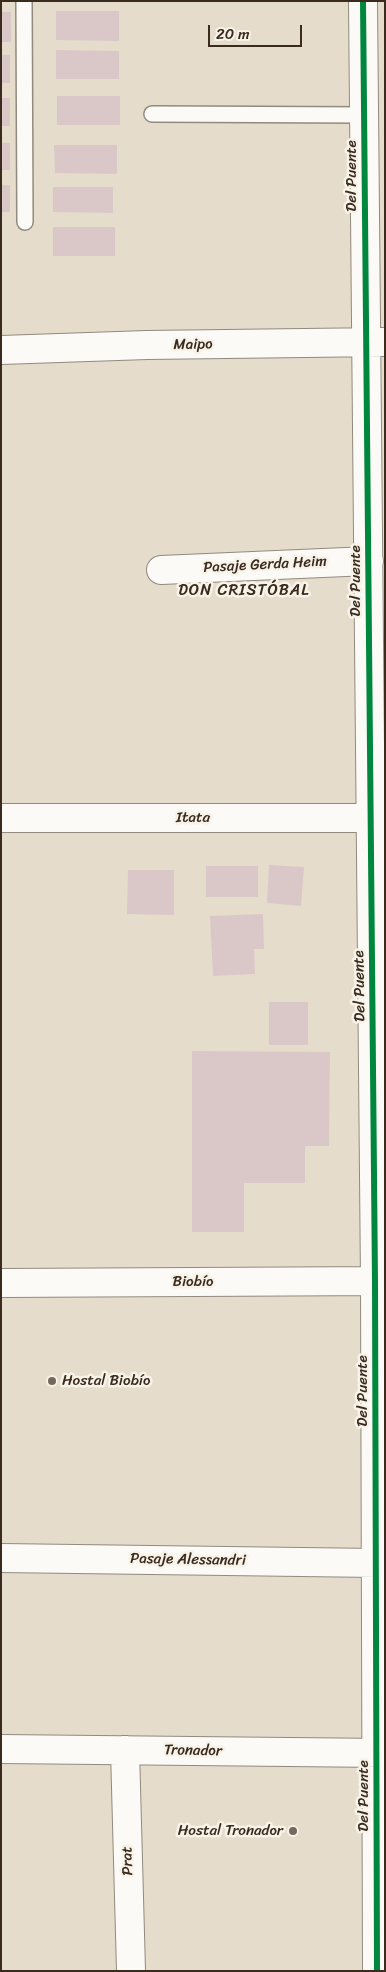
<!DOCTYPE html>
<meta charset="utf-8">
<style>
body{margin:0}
#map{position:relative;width:386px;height:1972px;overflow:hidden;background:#e6dccc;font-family:Sriracha,sans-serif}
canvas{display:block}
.frame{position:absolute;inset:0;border:2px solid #3b2a1e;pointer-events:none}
.scale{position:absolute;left:208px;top:25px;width:94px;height:22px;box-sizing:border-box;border:2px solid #3b2a1e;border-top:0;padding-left:6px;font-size:15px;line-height:18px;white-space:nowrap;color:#3b2a1e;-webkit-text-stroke:4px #f7f3e8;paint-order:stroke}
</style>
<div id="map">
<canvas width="386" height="1972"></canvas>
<div class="frame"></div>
<div class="scale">20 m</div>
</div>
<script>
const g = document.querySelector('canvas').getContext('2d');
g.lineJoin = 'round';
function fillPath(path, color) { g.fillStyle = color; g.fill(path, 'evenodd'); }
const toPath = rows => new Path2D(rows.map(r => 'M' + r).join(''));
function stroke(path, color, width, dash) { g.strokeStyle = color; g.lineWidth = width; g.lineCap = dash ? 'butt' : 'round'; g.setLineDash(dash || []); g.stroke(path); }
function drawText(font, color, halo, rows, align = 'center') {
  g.font = font + ' Sriracha,sans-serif'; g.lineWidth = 5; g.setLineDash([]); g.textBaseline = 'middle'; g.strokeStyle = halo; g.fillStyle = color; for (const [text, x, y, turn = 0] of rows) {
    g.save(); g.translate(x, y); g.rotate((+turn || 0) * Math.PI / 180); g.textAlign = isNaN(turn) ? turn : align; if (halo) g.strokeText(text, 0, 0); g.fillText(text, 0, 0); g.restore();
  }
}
fillPath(toPath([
 [56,11,119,11,119,41,56,40],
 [1,12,11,12,11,42,1,42],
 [56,50,119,51,119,79,56,79],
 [1,55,10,55,10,83,1,83],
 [57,96,120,96,120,125,57,125],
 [1,98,10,98,10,126,1,126],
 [1,143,10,143,10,170,1,170],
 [54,145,117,145,117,174,55,173],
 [1,185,10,185,10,212,1,212],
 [53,187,113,187,113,213,53,212],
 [53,227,115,227,115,256,53,256],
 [269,865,304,867,301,906,267,903],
 [206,866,258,866,258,897,206,897],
 [128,870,174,870,174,915,127,914],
 [263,914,264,949,254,949,255,974,213,976,210,916],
 [269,1002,308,1002,308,1045,269,1045],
 [192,1051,330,1052,329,1146,305,1146,305,1183,244,1183,244,1232,192,1232]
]), '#dac8c9');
const lane = toPath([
 [24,1,25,222],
 [152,114,364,115]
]);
const street = toPath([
 [363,1,375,1281,377,1971],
 [1,350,147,345,383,342],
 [161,570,369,561],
 [1,818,385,818],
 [1,1283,385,1281],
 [1,1558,376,1563],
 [1,1749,385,1753],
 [125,1750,131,1971]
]);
stroke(lane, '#918a7f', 18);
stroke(street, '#918a7f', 30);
stroke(lane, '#fbfaf7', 15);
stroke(street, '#fbfaf7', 28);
stroke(toPath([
 [363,1,375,1281,377,1971]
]), '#00873e', 6);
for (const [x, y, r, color] of [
 [52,1381,5,"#77685b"],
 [293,1831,5,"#77685b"]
]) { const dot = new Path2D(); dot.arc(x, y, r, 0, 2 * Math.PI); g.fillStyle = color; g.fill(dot); stroke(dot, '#f7f3e8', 2); }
drawText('15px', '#3b2a1e', '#f7f3e8', [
 ["Del Puente",352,176,-90],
 ["Maipo",193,345,-1],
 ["Pasaje Gerda Heim",265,565,-3],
 ["Del Puente",356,581,-90],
 ["Itata",193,818],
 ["Del Puente",360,986,-91],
 ["Biobío",193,1282],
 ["Del Puente",363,1391,-90],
 ["Pasaje Alessandri",188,1560,1],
 ["Tronador",193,1751,1],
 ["Del Puente",364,1796,-90],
 ["Prat",128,1861,-92]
]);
drawText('15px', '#3b2a1e', '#f7f3e8', [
 ["Hostal Biobío",62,1381],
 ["Hostal Tronador",283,1831,"right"]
], 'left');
g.letterSpacing = '1px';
drawText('16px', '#3b2a1e', '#f7f3e8', [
 ["DON CRISTÓBAL",244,591]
]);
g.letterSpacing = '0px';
</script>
